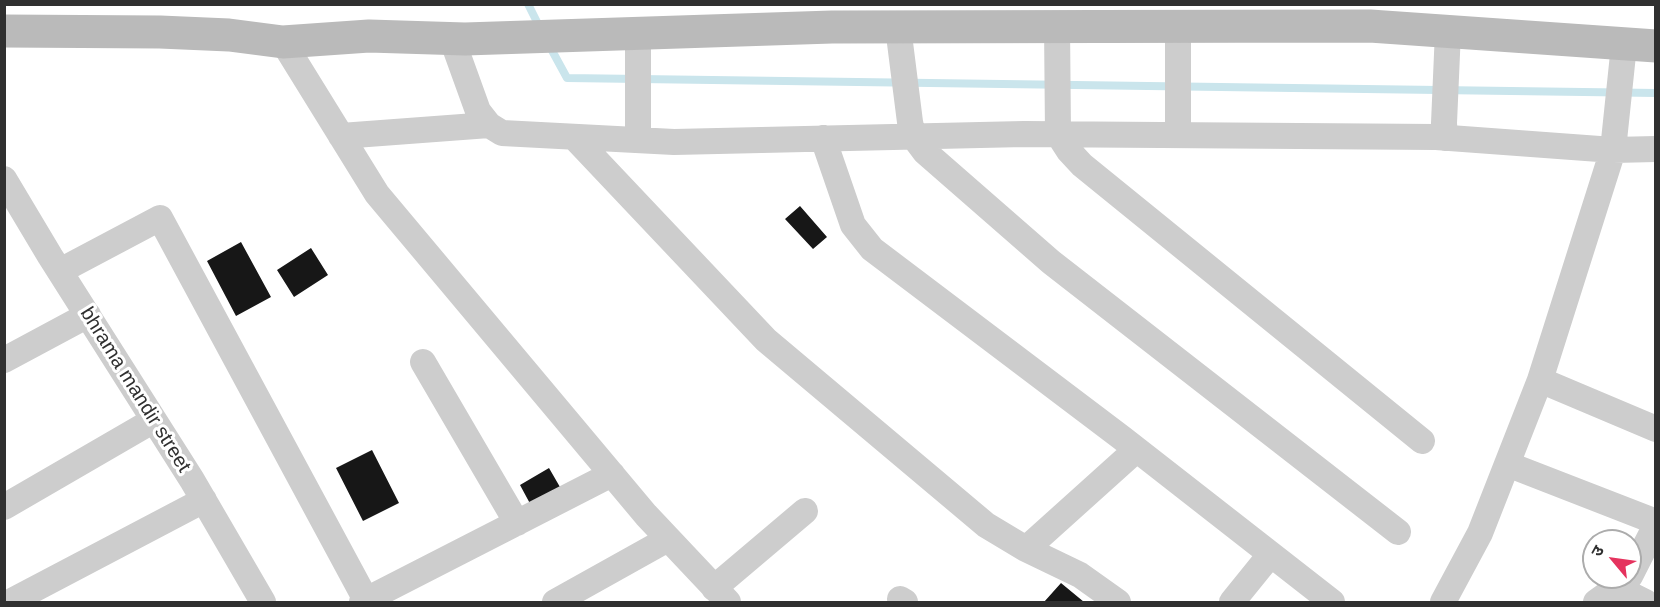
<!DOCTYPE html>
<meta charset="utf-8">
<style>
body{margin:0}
#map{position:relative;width:1660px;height:607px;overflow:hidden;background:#fff;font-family:Arial,"Noto Sans Devanagari",sans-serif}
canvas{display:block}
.frame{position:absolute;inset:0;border:6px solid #303030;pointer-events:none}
.north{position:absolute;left:1582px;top:529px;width:60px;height:60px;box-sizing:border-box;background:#fff;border:2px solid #acacac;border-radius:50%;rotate:299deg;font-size:16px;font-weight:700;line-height:24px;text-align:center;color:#303030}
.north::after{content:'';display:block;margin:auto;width:21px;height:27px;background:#e5335e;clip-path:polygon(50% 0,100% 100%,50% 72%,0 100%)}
</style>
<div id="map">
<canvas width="1660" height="607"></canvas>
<div class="frame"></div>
<div class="north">उ</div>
</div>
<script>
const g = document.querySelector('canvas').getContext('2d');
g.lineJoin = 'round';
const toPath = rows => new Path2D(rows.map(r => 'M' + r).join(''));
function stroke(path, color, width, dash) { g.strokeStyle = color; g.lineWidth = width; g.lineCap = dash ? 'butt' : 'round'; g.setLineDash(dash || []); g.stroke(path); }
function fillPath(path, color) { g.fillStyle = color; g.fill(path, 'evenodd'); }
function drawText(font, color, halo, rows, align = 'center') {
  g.font = font + ' Arial,sans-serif'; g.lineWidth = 6; g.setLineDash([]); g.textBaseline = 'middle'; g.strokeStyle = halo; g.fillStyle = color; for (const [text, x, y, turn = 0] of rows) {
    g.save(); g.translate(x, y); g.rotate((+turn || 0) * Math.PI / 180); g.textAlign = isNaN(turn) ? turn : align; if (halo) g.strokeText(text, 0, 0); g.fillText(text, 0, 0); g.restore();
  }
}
stroke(toPath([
 [528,4,540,28],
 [549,45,567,78,1656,93]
]), '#cae5ec', 8);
fillPath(toPath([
 [800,206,827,237,813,249,785,219],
 [241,242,271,297,236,316,207,261],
 [311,248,328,275,294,297,277,270],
 [372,450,399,503,363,521,336,468],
 [549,468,564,494,534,511,520,485],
 [1061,583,1084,602,1044,602]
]), '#171717');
stroke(toPath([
 [1057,25,1058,134,1069,151,1082,165,1422,441],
 [1178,25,1178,135],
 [898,27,910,122,913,136,925,152,1051,262,1398,532],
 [452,39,478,111,489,125,502,133,674,142,1024,134,1436,137,1613,150,1656,149],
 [283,42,377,194,646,515,728,602],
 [341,136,489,125],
 [574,137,766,340,986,525,1026,549,1080,575,1118,602],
 [823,138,853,225,872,249,1122,438,1332,602],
 [1445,138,1444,123,1448,31],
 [638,140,638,34],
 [4,179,50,256,192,480,263,602],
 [60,271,160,218,366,600],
 [4,360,88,315],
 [423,362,517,523],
 [1540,380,1656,429],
 [1507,464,1656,522],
 [4,507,154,420],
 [1026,549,1136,450],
 [1630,576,1656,525],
 [714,588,805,511],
 [900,599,905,602],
 [10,602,204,500],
 [362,602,612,474],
 [555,602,668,539],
 [1232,602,1270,555],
 [1443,602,1480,533,1540,380,1613,150,1624,45],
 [1596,602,1610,592,1623,591,1645,602]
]), '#cdcdcd', 26);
stroke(toPath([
 [4,31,160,32,229,35,283,42,369,36,465,39,832,27,1370,26,1656,46]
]), '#bababa', 33);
drawText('20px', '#303030', '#fff', [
 ["bhrama mandir street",135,390,58]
]);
</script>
